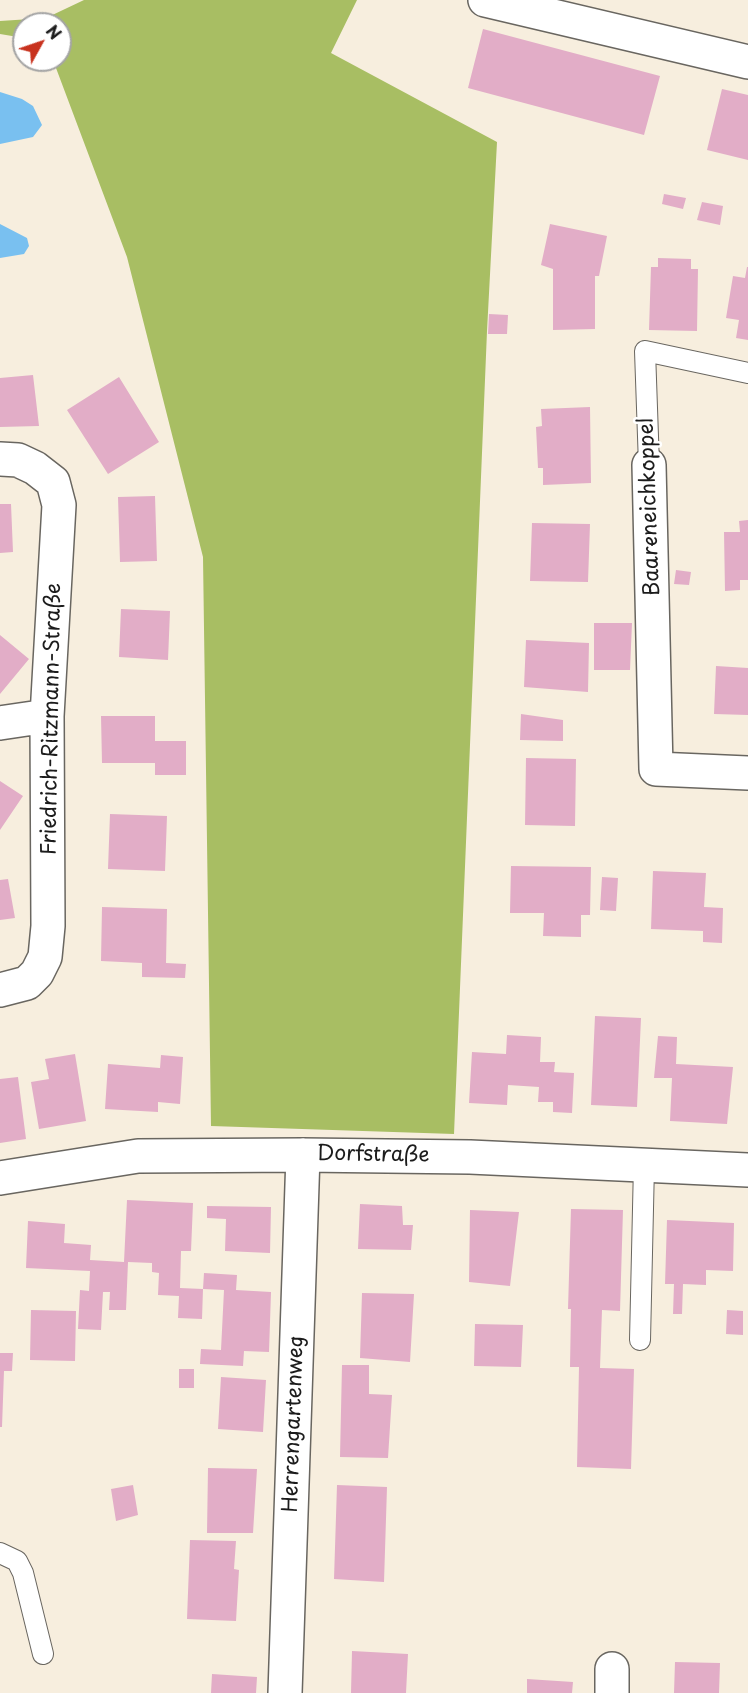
<!DOCTYPE html>
<meta charset="utf-8">
<style>
body{margin:0}
#map{position:relative;width:748px;height:1693px;overflow:hidden;background:#f7eede;font-family:"Playpen Sans",sans-serif}
canvas{display:block}
.north{position:absolute;left:12px;top:12px;width:60px;height:60px;box-sizing:border-box;background:#fff;border:2px solid #a4a4a4;border-radius:50%;rotate:50deg;font-size:16px;font-weight:700;line-height:24px;text-align:center;color:#1c1c1c}
.north::after{content:'';display:block;margin:auto;width:21px;height:27px;background:#c8321e;clip-path:polygon(50% 0,100% 100%,50% 72%,0 100%)}
</style>
<div id="map">
<canvas width="748" height="1693"></canvas>
<div class="north">N</div>
</div>
<script>
const g = document.querySelector('canvas').getContext('2d');
g.lineJoin = 'round';
function fillPath(path, color) { g.fillStyle = color; g.fill(path, 'evenodd'); }
const toPath = rows => new Path2D(rows.map(r => 'M' + r).join(''));
function stroke(path, color, width, dash) { g.strokeStyle = color; g.lineWidth = width; g.lineCap = dash ? 'butt' : 'round'; g.setLineDash(dash || []); g.stroke(path); }
function drawText(font, color, halo, rows, align = 'center') {
  g.font = font + ' "Playpen Sans",sans-serif'; g.lineWidth = 5; g.setLineDash([]); g.textBaseline = 'middle'; g.strokeStyle = halo; g.fillStyle = color; for (const [text, x, y, turn = 0] of rows) {
    g.save(); g.translate(x, y); g.rotate((+turn || 0) * Math.PI / 180); g.textAlign = isNaN(turn) ? turn : align; if (halo) g.strokeText(text, 0, 0); g.fillText(text, 0, 0); g.restore();
  }
}
fillPath(toPath([
 [84,0,357,0,331,53,497,142,487,331,454,1134,211,1126,203,557,127,257,53,60,60,60,60,24,24,24,24,38,0,34,0,21,46,18]
]), '#a8be63');
fillPath(toPath([
 [0,92,22,99,33,106,42,125,33,137,0,144],
 [0,224,27,238,29,246,24,254,0,258]
]), '#79c0f0');
fillPath(toPath([
 [483,29,660,76,644,135,468,88],
 [722,89,748,95,748,160,707,150],
 [664,194,686,198,683,209,662,204],
 [702,202,723,206,720,225,697,220],
 [550,224,607,236,599,276,595,276,595,329,553,330,553,269,541,265],
 [658,258,691,259,691,269,698,269,697,331,649,330,651,267,658,267],
 [747,267,748,267,748,340,736,338,739,320,726,318,733,276,745,278],
 [489,314,508,315,507,334,488,334],
 [33,375,39,426,0,427,0,378],
 [119,377,159,442,108,474,67,410],
 [590,407,591,483,543,485,543,468,538,468,536,427,542,426,541,409],
 [155,496,157,561,120,562,118,497],
 [0,504,11,504,13,552,0,553],
 [748,520,748,580,740,580,740,590,725,591,724,532,740,532,739,521],
 [532,523,590,524,588,582,530,581],
 [676,570,691,572,689,585,674,584],
 [121,609,170,611,168,660,119,657],
 [594,623,632,623,630,670,594,670],
 [0,635,29,659,0,694],
 [526,640,589,643,588,692,524,687],
 [716,666,748,668,748,715,714,714],
 [521,714,563,720,563,741,520,740],
 [101,716,155,716,155,741,186,741,186,775,155,775,155,763,102,763],
 [526,758,576,759,575,826,525,825],
 [0,781,23,796,0,830],
 [110,814,167,816,165,871,108,869],
 [511,866,591,867,590,915,581,915,581,937,543,936,544,913,510,913],
 [653,871,706,873,704,907,723,908,722,943,703,942,703,931,651,929],
 [602,877,618,878,616,911,600,910],
 [8,879,15,918,0,920,0,880],
 [102,907,167,909,166,963,186,964,185,978,142,977,142,963,101,961],
 [595,1016,641,1018,637,1107,591,1105],
 [507,1035,541,1037,540,1062,555,1062,554,1072,574,1073,572,1113,553,1112,553,1102,538,1102,539,1087,508,1085,507,1105,469,1103,472,1052,506,1054],
 [658,1036,677,1037,676,1064,733,1067,727,1124,670,1121,672,1078,654,1078],
 [75,1054,86,1121,39,1129,31,1082,49,1079,45,1059],
 [161,1055,183,1057,180,1104,158,1102,158,1112,105,1109,108,1064,160,1068],
 [18,1077,26,1139,0,1143,0,1079],
 [127,1200,193,1203,191,1251,181,1251,180,1288,203,1289,202,1319,178,1318,179,1296,158,1295,159,1273,152,1272,152,1263,128,1262,126,1310,109,1310,110,1292,103,1292,101,1330,78,1329,80,1290,89,1291,90,1271,26,1268,28,1221,65,1224,64,1243,91,1245,90,1260,124,1262],
 [360,1204,402,1206,403,1225,413,1225,411,1250,358,1249],
 [207,1206,271,1207,270,1253,225,1251,226,1219,207,1218],
 [571,1209,623,1210,620,1311,602,1310,600,1368,634,1369,631,1469,577,1467,579,1367,570,1367,571,1309,568,1309],
 [470,1210,519,1212,510,1286,469,1282],
 [667,1220,734,1223,733,1271,706,1270,706,1285,683,1284,682,1314,673,1314,674,1284,665,1284],
 [204,1273,237,1275,236,1290,271,1292,269,1352,244,1351,243,1366,200,1364,201,1349,221,1350,224,1290,203,1289],
 [362,1293,414,1294,410,1362,360,1358],
 [31,1310,76,1311,75,1361,30,1360],
 [727,1310,743,1311,743,1335,726,1334],
 [475,1324,523,1325,521,1367,474,1366],
 [0,1353,13,1353,12,1371,4,1371,2,1427,0,1427],
 [342,1365,369,1365,369,1394,392,1395,388,1458,340,1457],
 [179,1369,194,1369,194,1388,179,1388],
 [221,1377,266,1380,263,1432,218,1429],
 [208,1468,257,1469,253,1533,207,1533],
 [133,1485,138,1515,116,1521,111,1489],
 [337,1485,387,1487,384,1582,334,1579],
 [190,1540,236,1541,234,1569,239,1570,236,1621,187,1619],
 [352,1651,408,1654,406,1693,351,1693],
 [675,1662,720,1663,719,1693,674,1693],
 [212,1674,257,1677,256,1693,211,1693],
 [527,1679,573,1682,572,1693,527,1693]
]), '#e2adc7');
const service = toPath([
 [649,465,645,351,748,373],
 [640,1340,644,1165],
 [0,1553,17,1561,23,1573,43,1654]
]);
const minor = toPath([
 [485,0,748,62],
 [0,459,18,460,35,468,53,482,59,505,47,716,48,926,45,957,37,973,27,983,0,990],
 [649,465,656,769,748,773],
 [0,723,47,716],
 [0,1178,138,1156,303,1155,470,1157,748,1170],
 [285,1693,303,1155],
 [612,1693,612,1669]
]);
stroke(service, '#696660', 22);
stroke(minor, '#696660', 36);
stroke(service, '#fff', 20);
stroke(minor, '#fff', 33);
drawText('21px', '#1c1c1c', '#fff', [
 ["Baareneichkoppel",650,507,-92],
 ["Friedrich-Ritzmann-Straße",52,719,-89],
 ["Dorfstraße",373,1155,1],
 ["Herrengartenweg",294,1424,-88]
]);
</script>
